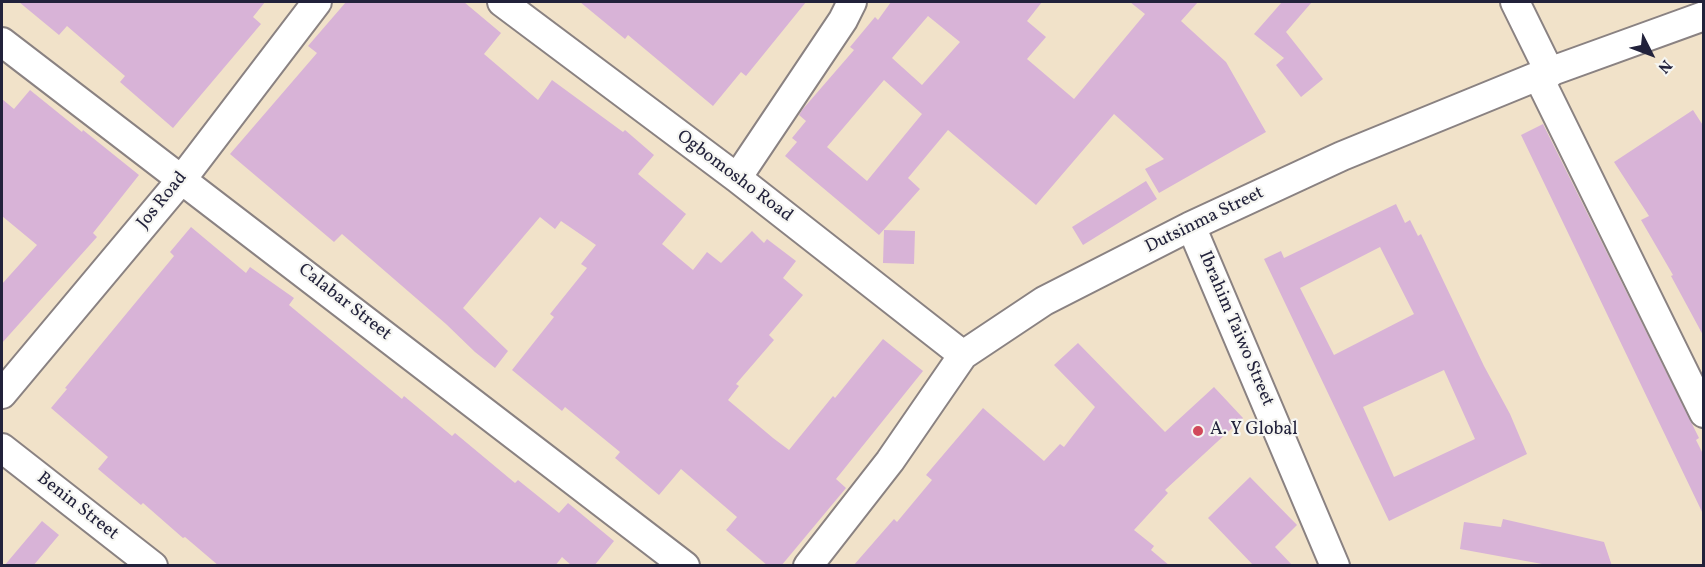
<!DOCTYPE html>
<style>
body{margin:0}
#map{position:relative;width:1705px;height:567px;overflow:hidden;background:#f1e2c9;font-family:Vollkorn,serif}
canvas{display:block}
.frame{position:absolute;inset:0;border:3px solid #22223b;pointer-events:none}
.north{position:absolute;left:1621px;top:24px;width:60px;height:60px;-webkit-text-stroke:4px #f6f6f2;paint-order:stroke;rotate:132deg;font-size:16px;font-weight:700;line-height:24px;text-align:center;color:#22223b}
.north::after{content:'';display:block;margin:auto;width:21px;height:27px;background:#22223b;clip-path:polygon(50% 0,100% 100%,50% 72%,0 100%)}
</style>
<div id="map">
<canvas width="1705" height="567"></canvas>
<div class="frame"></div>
<div class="north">N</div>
</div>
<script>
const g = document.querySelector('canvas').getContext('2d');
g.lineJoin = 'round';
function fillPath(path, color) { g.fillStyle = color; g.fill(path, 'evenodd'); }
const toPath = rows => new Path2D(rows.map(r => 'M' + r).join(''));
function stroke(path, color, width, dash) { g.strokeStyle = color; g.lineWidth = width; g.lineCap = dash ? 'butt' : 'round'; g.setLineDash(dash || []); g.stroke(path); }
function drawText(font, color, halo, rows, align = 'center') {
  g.font = font + ' Vollkorn,serif'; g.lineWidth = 4.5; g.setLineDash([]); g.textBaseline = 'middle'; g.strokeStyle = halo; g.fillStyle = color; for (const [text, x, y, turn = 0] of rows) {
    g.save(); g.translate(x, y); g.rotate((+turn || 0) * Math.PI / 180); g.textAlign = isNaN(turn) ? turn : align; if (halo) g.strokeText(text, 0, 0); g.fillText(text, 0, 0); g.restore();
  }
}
fillPath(toPath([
 [19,2,265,2,253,17,261,24,173,128,120,82,125,76,67,26,59,35],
 [346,2,464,2,501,33,484,54,538,100,552,80,623,132,625,130,654,155,638,174,686,214,662,244,693,270,707,252,721,263,752,231,764,243,767,239,796,261,783,278,803,295,769,335,774,340,736,384,739,386,728,400,773,438,789,450,833,396,835,398,883,339,923,371,836,479,846,488,781,566,768,566,726,530,737,517,681,469,659,495,615,458,620,452,565,407,562,411,512,370,554,317,550,314,587,268,581,264,596,245,561,221,555,229,540,217,463,308,508,351,495,368,475,352,446,324,342,234,334,242,230,154,317,53,308,46],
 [580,2,806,2,746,76,741,72,713,106,628,35,625,39],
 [891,2,1042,2,1027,21,1046,37,1027,59,1074,99,1145,14,1130,2,1198,2,1181,21,1226,62,1266,132,1159,193,1145,169,1164,159,1114,114,1036,205,948,130,908,178,920,189,879,235,785,156,797,142,792,138,806,121,799,115,802,110,854,50,850,47,875,17,878,20],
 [928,16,960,42,922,85,892,58],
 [884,80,922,114,867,181,827,147],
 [1282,2,1312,2,1286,32,1323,79,1301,97,1276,65,1284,58,1254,34],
 [30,90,82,132,83,130,139,175,93,233,97,237,2,343,2,284,37,245,2,216,2,99,14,109],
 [1693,110,1704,127,1704,337,1671,276,1673,275,1641,220,1649,216,1614,162],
 [1543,124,1699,438,1696,440,1704,456,1704,516,1521,135],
 [1146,181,1157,199,1083,245,1072,227],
 [1396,204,1405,223,1410,220,1418,236,1421,234,1484,366,1510,414,1527,454,1389,521,1264,259,1281,251,1284,258],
 [1380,247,1414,314,1334,355,1300,288],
 [1444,370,1475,439,1394,477,1363,407],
 [191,227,246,273,250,267,294,298,289,305,402,399,404,396,452,436,455,433,515,483,518,480,559,513,568,503,614,541,594,566,572,566,562,557,555,566,219,566,185,537,183,538,143,503,141,505,98,469,108,457,51,408,67,389,65,388,174,256,170,252],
 [884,230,915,231,914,264,883,263],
 [1078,343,1165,432,1214,387,1243,418,1165,490,1168,493,1134,530,1154,546,1151,550,1170,566,853,566,894,519,897,522,932,480,926,475,983,408,1044,461,1060,444,1064,447,1095,407,1054,365],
 [1250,477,1297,525,1275,547,1293,566,1254,566,1208,518],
 [1503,519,1604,542,1612,566,1553,566,1460,549,1464,522,1501,527],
 [42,521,59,535,33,566,4,566]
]), '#d8b3d7');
const minor = toPath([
 [502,2,737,178,963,355],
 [1515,2,1550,73],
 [2,42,685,566],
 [1538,76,1704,413],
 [737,178,843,20,852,2],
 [1191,226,1335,566],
 [2,394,182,179,317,2],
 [2,448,153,566],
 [808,566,890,461,963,355,1044,301,1191,226,1342,156,1538,76,1704,16]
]);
stroke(minor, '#8a8282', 32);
stroke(minor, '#fff', 28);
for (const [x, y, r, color] of [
 [1198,431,6,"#d1495b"]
]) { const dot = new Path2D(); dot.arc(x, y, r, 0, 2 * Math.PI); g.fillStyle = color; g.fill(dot); stroke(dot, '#f6f6f2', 2); }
drawText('18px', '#22223b', '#f6f6f2', [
 ["Ogbomosho Road",734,177,37],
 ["Jos Road",163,201,-51],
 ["Dutsinma Street",1205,221,-26],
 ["Calabar Street",344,303,38],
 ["Ibrahim Taiwo Street",1235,329,67],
 ["Benin Street",77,507,38]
]);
drawText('18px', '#22223b', '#f6f6f2', [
 ["A. Y Global",1210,431]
], 'left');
</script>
